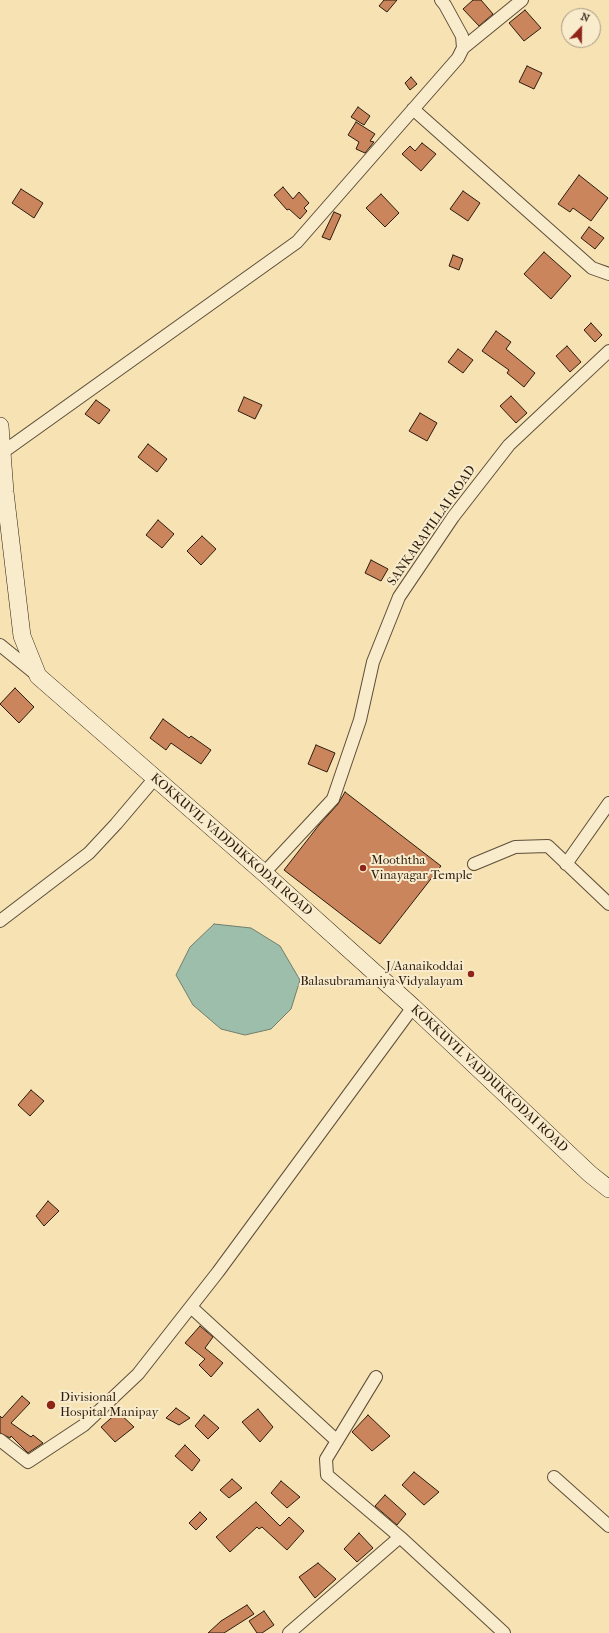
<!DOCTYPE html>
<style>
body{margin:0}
#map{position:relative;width:609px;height:1633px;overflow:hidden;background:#f6e2b2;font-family:"IM FELL French Canon",serif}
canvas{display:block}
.north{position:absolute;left:561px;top:8px;width:40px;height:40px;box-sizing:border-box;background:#f9eccd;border:1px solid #a79981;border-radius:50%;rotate:22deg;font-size:11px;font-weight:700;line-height:16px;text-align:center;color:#2c1d0f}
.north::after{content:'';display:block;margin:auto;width:14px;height:18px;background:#8f2418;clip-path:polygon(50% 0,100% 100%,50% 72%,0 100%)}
</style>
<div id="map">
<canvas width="609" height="1633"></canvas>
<div class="north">N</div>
</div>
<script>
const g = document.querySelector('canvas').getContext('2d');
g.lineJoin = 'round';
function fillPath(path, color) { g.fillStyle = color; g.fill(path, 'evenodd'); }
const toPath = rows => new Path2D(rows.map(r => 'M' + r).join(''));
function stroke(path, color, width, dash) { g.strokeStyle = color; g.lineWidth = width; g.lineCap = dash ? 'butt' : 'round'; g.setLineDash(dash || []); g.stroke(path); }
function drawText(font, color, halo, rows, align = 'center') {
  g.font = font + ' "IM FELL French Canon",serif'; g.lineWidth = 4; g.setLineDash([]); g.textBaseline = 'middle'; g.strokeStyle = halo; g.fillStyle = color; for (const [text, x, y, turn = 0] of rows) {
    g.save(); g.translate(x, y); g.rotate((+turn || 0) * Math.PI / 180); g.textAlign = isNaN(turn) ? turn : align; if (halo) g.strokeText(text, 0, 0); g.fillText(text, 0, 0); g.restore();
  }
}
const water = toPath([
 [214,924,251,928,280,946,300,980,291,1009,271,1029,245,1035,221,1029,193,1005,176,975,190,947,214,924]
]);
fillPath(water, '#9dbeaa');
stroke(water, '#707e6c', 1);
const building = toPath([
 [384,0,397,0,387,12,379,6,384,0],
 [473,0,481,0,493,14,479,26,463,9,473,0],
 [525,10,541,28,524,41,509,23,525,10],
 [527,66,542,73,534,89,519,82,527,66],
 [411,77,417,84,410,90,405,83,411,77],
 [358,107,370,116,364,125,351,117,358,107],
 [356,122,375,134,370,141,374,142,365,153,356,149,359,142,348,135,356,122],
 [422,143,436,154,421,171,402,154,410,146,415,151,422,143],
 [579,175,608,198,591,221,573,208,570,212,558,204,579,175],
 [283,187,293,199,299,192,309,203,304,208,307,211,300,219,289,209,287,210,274,195,283,187],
 [21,189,43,203,34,218,12,203,21,189],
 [463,191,480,203,468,221,450,209,463,191],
 [381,194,399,213,385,227,366,208,381,194],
 [334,212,341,215,330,240,322,237,334,212],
 [589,227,604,238,595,249,581,238,589,227],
 [544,252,571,276,551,299,524,274,544,252],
 [453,255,463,259,459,270,449,266,453,255],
 [591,323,602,335,595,342,584,330,591,323],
 [496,331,511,342,506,349,535,373,524,387,507,373,509,370,482,351,496,331],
 [567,346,581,362,570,372,556,356,567,346],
 [458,349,473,360,463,373,448,362,458,349],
 [511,396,527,413,516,423,500,406,511,396],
 [244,397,262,405,255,419,238,411,244,397],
 [96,400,110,410,99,424,85,414,96,400],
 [420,413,437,423,427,441,409,431,420,413],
 [148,444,167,459,157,472,138,457,148,444],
 [158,520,174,534,162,548,146,535,158,520],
 [202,536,216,549,201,565,187,551,202,536],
 [371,560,388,569,381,581,365,573,371,560],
 [15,688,34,707,19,723,0,704,15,688],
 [163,719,189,738,191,736,211,750,201,764,171,743,166,750,150,738,163,719],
 [316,745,335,753,327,772,308,764,316,745],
 [345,792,441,866,380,944,284,870,319,825,338,804,345,792],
 [31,1090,44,1101,30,1116,18,1105,31,1090],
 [48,1201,59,1211,44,1226,36,1216,48,1201],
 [200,1326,213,1337,205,1348,223,1363,211,1377,199,1365,205,1359,185,1343,200,1326],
 [22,1396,30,1403,11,1423,31,1437,33,1435,43,1443,28,1453,11,1436,10,1438,0,1433,0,1416,2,1418,22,1396],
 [176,1408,190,1418,179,1425,166,1418,176,1408],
 [258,1409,273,1427,260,1442,242,1422,258,1409],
 [118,1412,134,1427,115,1442,101,1427,118,1412],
 [204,1415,219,1428,208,1439,195,1426,204,1415],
 [368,1415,390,1436,372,1451,352,1432,368,1415],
 [185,1445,200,1460,192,1471,175,1456,185,1445],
 [414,1472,439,1492,424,1505,402,1485,414,1472],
 [232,1479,242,1488,229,1498,220,1490,232,1479],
 [281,1481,300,1497,287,1508,271,1493,281,1481],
 [385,1495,406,1514,397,1525,375,1506,385,1495],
 [256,1502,280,1526,289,1517,304,1531,287,1550,262,1527,259,1529,257,1527,230,1552,216,1537,256,1502],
 [200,1512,207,1519,196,1530,189,1523,200,1512],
 [359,1533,373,1548,357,1562,344,1549,359,1533],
 [318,1563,336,1579,315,1598,299,1577,318,1563],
 [247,1605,254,1614,224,1633,208,1633,221,1621,247,1605],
 [264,1611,274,1625,262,1633,257,1633,249,1621,264,1611]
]);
fillPath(building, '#cb855c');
stroke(building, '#2c1d0f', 1);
const street = toPath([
 [463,48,522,0],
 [413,109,592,268,609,274],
 [3,452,297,242,458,58,463,48,462,36,445,5,441,0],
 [0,645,37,675],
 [474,864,515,847,548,846,609,904],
 [566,864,609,803],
 [264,873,333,799,360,720,373,662,399,597,453,517,509,445,609,351],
 [0,921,89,853,116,824,155,778],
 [191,1307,336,1440],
 [376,1377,326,1459,327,1475,400,1537,504,1633],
 [0,1440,28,1462,84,1425,138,1374,218,1272,413,1007],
 [554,1477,609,1526],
 [289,1633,400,1537]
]);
const secondary = toPath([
 [0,426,5,492,22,636,38,676,264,873,413,1007,590,1174,609,1189]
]);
stroke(street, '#5e4e38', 14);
stroke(secondary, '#2c1d0f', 18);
stroke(street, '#f9eccd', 12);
stroke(secondary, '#f9eccd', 17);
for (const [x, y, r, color] of [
 [363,868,4,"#8f2418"],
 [471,974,4,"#8f2418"],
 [51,1405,5,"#8f2418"]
]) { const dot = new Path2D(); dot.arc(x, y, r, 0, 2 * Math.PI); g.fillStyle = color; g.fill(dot); stroke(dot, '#f9eccd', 1.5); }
drawText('13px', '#2c1d0f', '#f9eccd', [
 ["SANKARAPILLAI ROAD",432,526,-55],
 ["KOKKUVIL VADDUKKODAI ROAD",231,845,41],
 ["KOKKUVIL VADDUKKODAI ROAD",489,1079,43]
]);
drawText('13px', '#2c1d0f', '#f9eccd', [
 ["Mooththa",371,861],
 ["Vinayagar Temple",371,876],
 ["J/Aanaikoddai",463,967,"right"],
 ["Balasubramaniya Vidyalayam",463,982,"right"],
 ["Divisional",60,1398],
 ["Hospital Manipay",60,1413]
], 'left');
</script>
